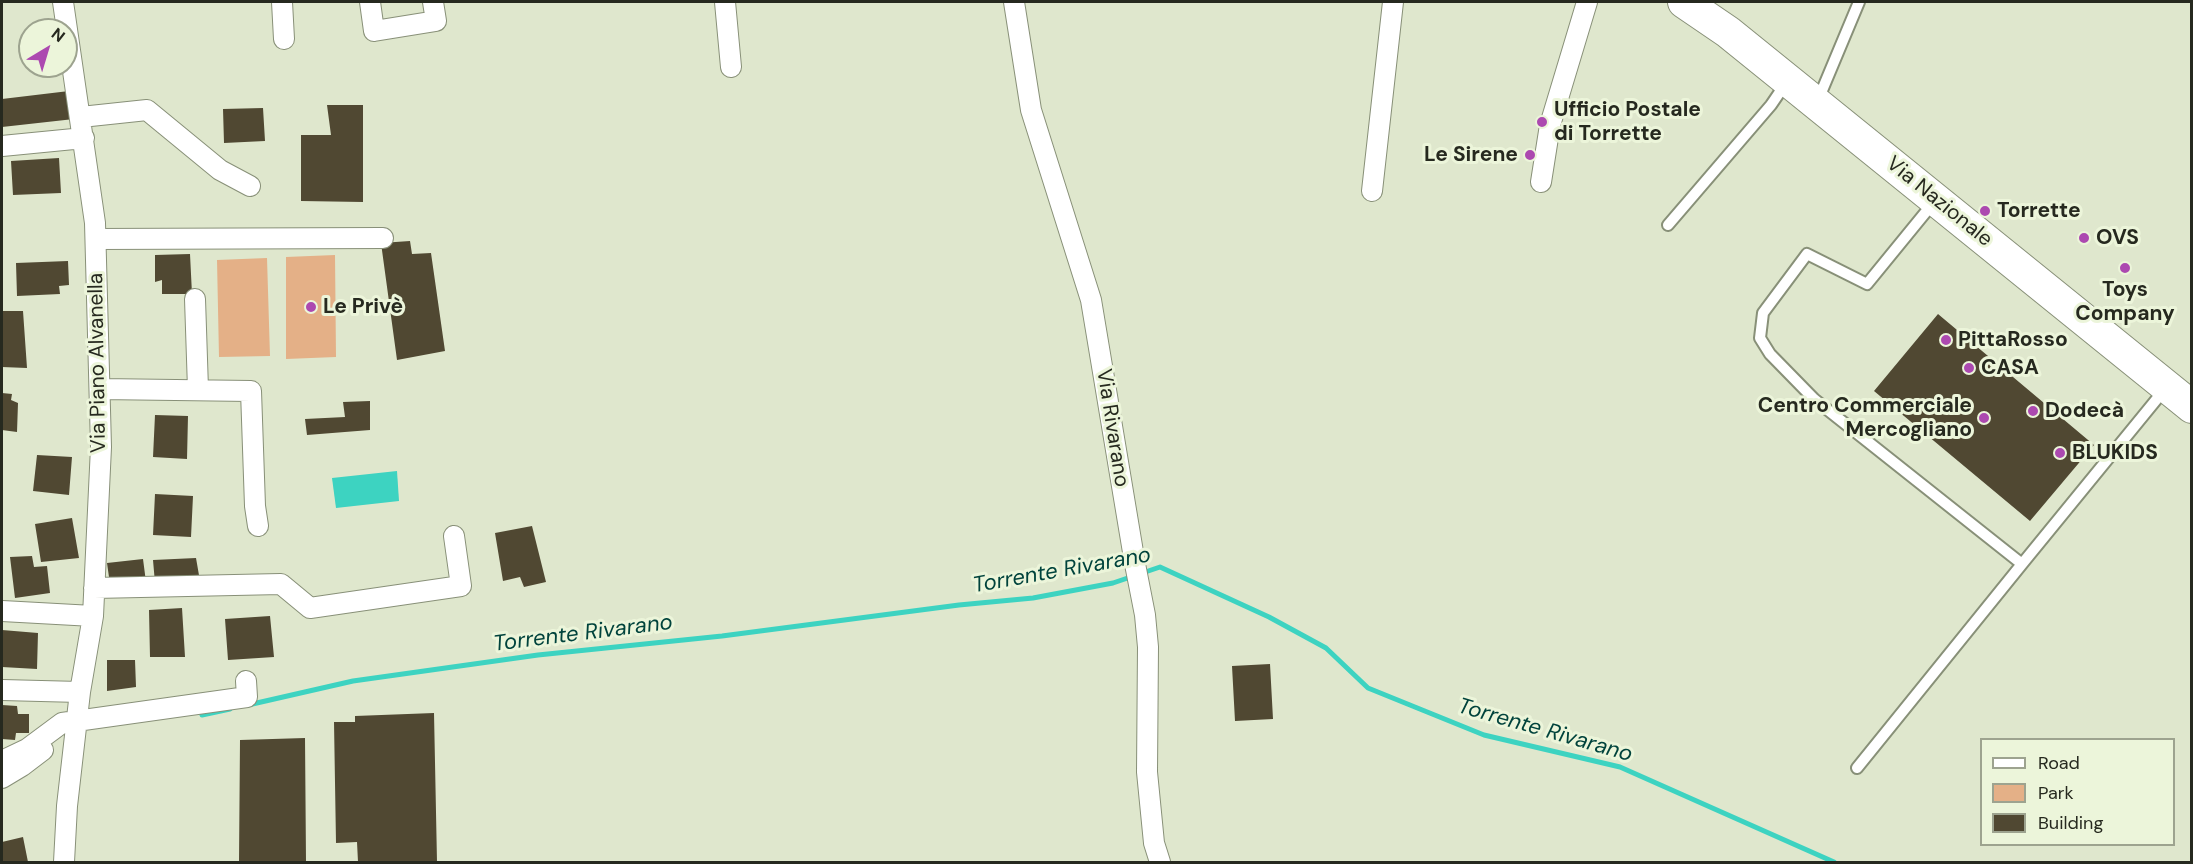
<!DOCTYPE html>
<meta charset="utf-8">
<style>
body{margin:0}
#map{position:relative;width:2193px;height:864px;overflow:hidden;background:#dfe7cd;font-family:"DM Sans",sans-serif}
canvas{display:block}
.frame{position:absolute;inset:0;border:3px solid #26291f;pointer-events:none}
.legend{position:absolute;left:1980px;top:738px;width:195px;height:108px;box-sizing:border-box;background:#ecf5da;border:2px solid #9da38f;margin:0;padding:8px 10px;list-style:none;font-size:18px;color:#26291f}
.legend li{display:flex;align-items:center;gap:12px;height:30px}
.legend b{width:30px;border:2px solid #9da38f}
.north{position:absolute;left:18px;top:18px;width:60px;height:60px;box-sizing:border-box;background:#ecf5da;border:2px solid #9da38f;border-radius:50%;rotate:38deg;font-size:16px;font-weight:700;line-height:24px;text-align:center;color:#26291f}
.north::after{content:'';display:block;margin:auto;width:21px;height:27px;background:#ac49b0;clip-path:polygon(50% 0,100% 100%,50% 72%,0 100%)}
</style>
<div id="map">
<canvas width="2193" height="864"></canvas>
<div class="frame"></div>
<ul class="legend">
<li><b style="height:8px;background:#fff"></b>Road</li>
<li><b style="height:16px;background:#e4b087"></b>Park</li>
<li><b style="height:16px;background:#504832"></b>Building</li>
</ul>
<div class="north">N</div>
</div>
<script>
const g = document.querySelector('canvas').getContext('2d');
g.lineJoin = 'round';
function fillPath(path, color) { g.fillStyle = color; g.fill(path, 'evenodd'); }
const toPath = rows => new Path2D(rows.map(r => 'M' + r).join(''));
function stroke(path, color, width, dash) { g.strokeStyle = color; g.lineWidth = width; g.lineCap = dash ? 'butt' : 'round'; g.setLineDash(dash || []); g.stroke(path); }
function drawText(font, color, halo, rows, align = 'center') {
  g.font = font + ' "DM Sans",sans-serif'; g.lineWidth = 6; g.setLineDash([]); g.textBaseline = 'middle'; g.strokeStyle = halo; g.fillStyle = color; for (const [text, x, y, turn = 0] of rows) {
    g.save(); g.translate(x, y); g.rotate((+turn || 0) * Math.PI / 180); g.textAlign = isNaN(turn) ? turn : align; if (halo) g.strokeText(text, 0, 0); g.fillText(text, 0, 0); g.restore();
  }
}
fillPath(toPath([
 [335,255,336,357,286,359,286,257],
 [267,258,270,356,219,357,217,260]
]), '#e4b087');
fillPath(toPath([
 [397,471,399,501,336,508,332,478]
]), '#3dd3c1');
stroke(toPath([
 [248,705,353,681,538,655,722,636,959,605,1033,598,1113,583,1160,567,1269,617,1326,648,1368,688,1484,735,1620,767,1834,862],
 [202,715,230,709]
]), '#3dd3c1', 5);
fillPath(toPath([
 [69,91,74,119,2,127,2,99],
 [327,105,363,105,363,202,301,201,301,135,331,135],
 [263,108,265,141,224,143,223,109],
 [59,158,61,193,13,195,11,161],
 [410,241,412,254,431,253,445,351,397,360,381,243],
 [190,254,192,294,162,294,162,280,155,282,155,255],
 [68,261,69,285,59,286,60,294,17,296,16,263],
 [2,311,23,311,27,368,2,367],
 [1938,314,2094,445,2030,521,1874,391],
 [2,393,12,394,11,400,18,403,17,432,2,430],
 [370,401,370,430,307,435,305,419,345,417,343,402],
 [155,415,188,416,187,459,153,457],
 [37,455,72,457,69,495,33,491],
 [155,494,193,496,191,537,153,535],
 [72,518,79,558,41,562,35,524],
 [532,526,546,582,524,587,520,577,503,581,495,533],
 [32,556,34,567,47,566,50,593,15,598,10,557],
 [196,558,200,581,155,583,153,560],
 [143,559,146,582,110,584,107,563],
 [182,608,185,657,150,657,149,610],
 [270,616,274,657,228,660,225,619],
 [2,630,38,633,37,669,2,667],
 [107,660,135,660,136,687,107,691],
 [1270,664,1273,719,1235,721,1232,666],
 [2,705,17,706,18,714,29,714,29,733,16,733,15,740,2,739],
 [434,713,437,862,358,862,357,842,336,843,334,722,355,722,355,716],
 [305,738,306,862,239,862,240,740],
 [23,837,28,862,2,862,2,842]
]), '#504832');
const lane = toPath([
 [1818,100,1859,2],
 [1934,202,1867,284,1807,254,1763,313,1760,338,1770,354,1814,399,2022,564,2165,389],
 [1668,225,1771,105,1786,83],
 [1857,768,2022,564]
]);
const street = toPath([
 [63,2,95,223,101,447,93,616,80,692,67,806,64,862],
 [282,2,284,39],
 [370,2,374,31,436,21,433,2],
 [725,2,731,67],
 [1014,2,1031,110,1091,300,1135,564,1145,615,1148,647,1147,772,1154,843,1160,862],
 [81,117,147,110,220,170,250,186],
 [2,146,84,138],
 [1541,182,1550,125,1587,2],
 [1372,191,1393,2],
 [96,239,383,238],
 [195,299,198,389],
 [100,389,251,391,255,506,258,526],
 [94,588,281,584,310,608,461,586,454,536],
 [2,611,93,616],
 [2,690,80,692],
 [2,761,27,749,62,723,247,697,246,681],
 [2,778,22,766,43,750]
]);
const primary = toPath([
 [1684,2,1728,32,2192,407]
]);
stroke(lane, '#889078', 14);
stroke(street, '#889078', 22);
stroke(primary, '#889078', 34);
stroke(lane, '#fff', 10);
stroke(street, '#fff', 20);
stroke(primary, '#fff', 32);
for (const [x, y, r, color] of [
 [1542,122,6,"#ac49b0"],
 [1530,155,6,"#ac49b0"],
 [1985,211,6,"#ac49b0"],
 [2084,238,6,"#ac49b0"],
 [2125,268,6,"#ac49b0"],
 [311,307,6,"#ac49b0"],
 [1946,340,6,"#ac49b0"],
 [1969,368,6,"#ac49b0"],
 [2033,411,6,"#ac49b0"],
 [1984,418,6,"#ac49b0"],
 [2060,453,6,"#ac49b0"]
]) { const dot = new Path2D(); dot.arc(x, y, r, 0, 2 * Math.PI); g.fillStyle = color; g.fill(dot); stroke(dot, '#ecf5da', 2); }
drawText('bold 21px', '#26291f', '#ecf5da', [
 ["Ufficio Postale",1554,110],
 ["di Torrette",1554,134],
 ["Le Sirene",1518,155,"right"],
 ["Torrette",1997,211],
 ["OVS",2096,238],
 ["Toys",2125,290,"center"],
 ["Company",2125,314,"center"],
 ["Le Privè",323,307],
 ["PittaRosso",1958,340],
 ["CASA",1981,368],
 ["Centro Commerciale",1972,406,"right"],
 ["Mercogliano",1972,430,"right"],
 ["Dodecà",2045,411],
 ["BLUKIDS",2072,453]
], 'left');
drawText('21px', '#26291f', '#ecf5da', [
 ["Via Nazionale",1939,202,39],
 ["Via Piano Alvanella",98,363,-91],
 ["Via Rivarano",1112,428,81]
]);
drawText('italic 22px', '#00433c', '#ecf5da', [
 ["Torrente Rivarano",1062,571,-10],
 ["Torrente Rivarano",583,634,-7],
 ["Torrente Rivarano",1545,731,16]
]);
</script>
